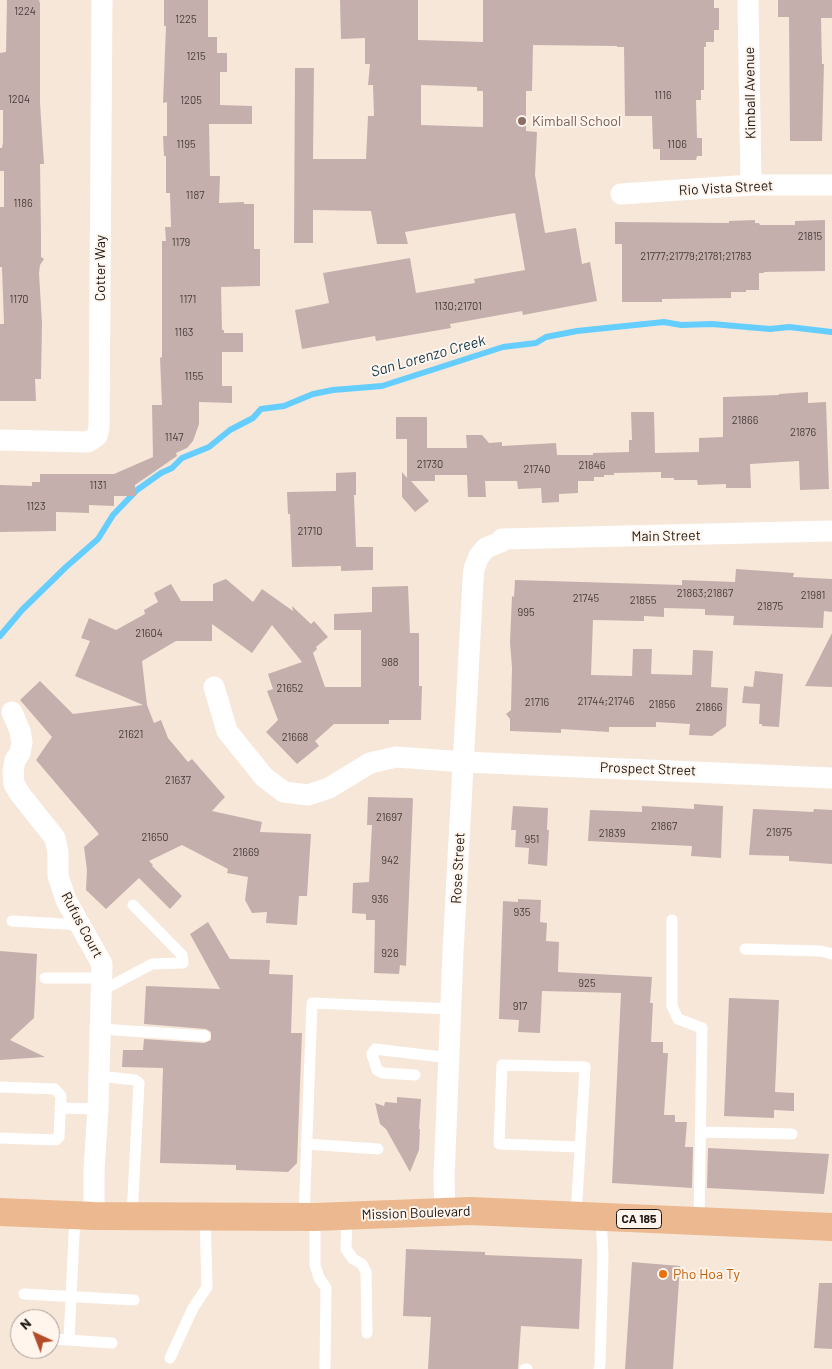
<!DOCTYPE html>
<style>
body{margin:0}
#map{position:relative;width:832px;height:1369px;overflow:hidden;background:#f7e7d9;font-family:Barlow,sans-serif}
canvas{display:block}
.north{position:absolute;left:10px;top:1309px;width:50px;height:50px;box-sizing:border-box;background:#fff5ed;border:1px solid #a59c96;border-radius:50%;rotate:317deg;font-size:14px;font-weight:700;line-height:20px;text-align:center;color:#1d1713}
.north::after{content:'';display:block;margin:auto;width:18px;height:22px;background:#b44b29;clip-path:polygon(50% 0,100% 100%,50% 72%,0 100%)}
</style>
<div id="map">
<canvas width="832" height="1369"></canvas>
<div class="north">N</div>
</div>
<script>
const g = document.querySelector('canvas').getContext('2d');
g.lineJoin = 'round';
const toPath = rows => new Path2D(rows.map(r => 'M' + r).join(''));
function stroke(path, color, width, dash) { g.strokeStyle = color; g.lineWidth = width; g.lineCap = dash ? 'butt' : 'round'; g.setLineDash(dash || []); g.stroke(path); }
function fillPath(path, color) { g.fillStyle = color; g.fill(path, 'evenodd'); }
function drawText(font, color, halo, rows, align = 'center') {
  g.font = font + ' Barlow,sans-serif'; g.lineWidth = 4; g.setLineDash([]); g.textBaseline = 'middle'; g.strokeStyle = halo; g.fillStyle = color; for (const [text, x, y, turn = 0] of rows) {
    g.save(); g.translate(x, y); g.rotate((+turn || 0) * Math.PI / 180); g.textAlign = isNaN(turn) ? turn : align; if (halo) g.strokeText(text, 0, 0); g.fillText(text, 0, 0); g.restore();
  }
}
stroke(toPath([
 [0,636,22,610,66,567,98,539,113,515,137,490,161,473,172,468,182,458,209,447,230,430,253,418,261,409,284,406,313,394,333,390,382,386,503,347,536,343,546,337,577,331,664,322,681,325,712,324,770,329,789,327,832,332]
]), '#65ceff', 6);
fillPath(toPath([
 [7,0,39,0,40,3,40,103,44,164,40,164,41,234,41,257,44,259,40,265,39,273,42,323,41,379,35,379,36,401,0,401,0,324,4,324,2,267,0,267,0,207,4,207,4,171,0,171,0,148,2,148,3,142,3,110,0,110,0,53,6,52],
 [164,0,208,0,208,37,217,37,217,53,227,53,227,72,220,72,220,105,252,106,252,124,209,124,210,176,220,176,219,203,244,202,244,204,254,204,254,249,260,249,260,286,221,287,222,330,224,330,224,333,243,333,243,352,222,352,222,386,232,386,232,403,199,402,199,424,193,441,187,448,176,453,177,456,135,485,135,496,114,496,114,506,89,505,89,513,56,512,56,531,0,532,0,485,32,486,32,482,40,482,40,474,114,474,153,457,152,405,162,405,160,358,162,357,162,241,166,241,165,227,171,227,170,193,166,193,166,156,164,156,163,136,167,136,167,102,163,103,166,26,164,26],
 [340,0,418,0,418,40,483,42,483,0,714,0,714,8,719,8,719,30,714,30,714,42,706,42,706,47,704,47,704,90,701,90,701,100,696,100,697,138,702,138,702,156,697,156,696,160,660,160,660,149,653,149,652,116,625,116,624,47,617,47,617,46,533,45,532,91,526,91,526,131,537,132,535,175,545,233,576,228,582,264,590,262,597,301,523,315,522,311,450,324,451,328,376,341,375,336,302,349,295,310,329,303,323,273,410,258,416,293,475,283,474,279,525,270,515,213,405,232,408,244,377,244,371,211,313,210,313,243,294,243,295,68,314,68,313,159,366,159,368,116,374,116,373,85,368,85,370,64,365,64,365,38,341,39],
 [421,85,477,87,477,91,483,91,483,127,421,125],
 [778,0,832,0,832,18,821,18,822,64,824,64,822,141,790,141,789,17,778,17],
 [755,220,755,223,759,223,760,225,795,225,795,221,825,220,825,271,764,272,764,273,759,273,759,290,746,290,746,292,731,292,731,298,662,299,662,302,622,302,622,244,615,244,615,222,729,223,729,221],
 [808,392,808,403,826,402,829,489,800,490,799,461,750,464,751,488,726,488,726,484,698,485,697,480,674,480,674,478,661,478,661,472,614,473,614,475,604,475,604,477,594,477,594,481,578,481,578,493,559,494,559,502,542,503,541,488,518,489,517,481,485,481,486,497,468,497,467,475,435,475,435,481,411,481,429,501,415,512,402,497,402,472,407,478,407,439,396,439,396,417,427,417,427,448,467,448,466,435,482,435,489,443,502,442,502,446,556,443,557,455,593,455,593,453,629,452,629,440,632,440,631,412,654,412,655,453,699,452,699,438,723,437,723,397,779,395,779,394],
 [356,472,356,495,354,495,356,547,373,547,373,570,341,571,341,566,292,567,290,514,288,514,287,492,336,491,336,473],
 [736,569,794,573,793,577,832,579,832,612,824,611,823,628,733,625,734,616,705,615,705,609,664,608,664,617,644,616,644,621,593,620,591,675,632,676,633,649,652,649,651,674,692,675,693,650,713,651,711,687,728,688,726,726,712,736,689,735,690,724,656,722,656,727,609,727,609,732,561,729,561,733,510,731,510,719,506,714,511,710,512,668,510,642,512,596,514,597,515,580,682,585,682,580,735,582],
 [226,579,253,602,262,589,293,611,292,606,311,624,314,621,328,637,316,647,317,649,313,653,325,687,361,687,361,630,334,630,334,614,372,612,372,587,408,586,410,633,419,633,419,686,422,686,421,720,389,720,389,724,334,724,315,741,319,746,297,764,266,732,278,720,267,691,273,689,268,674,302,662,272,625,252,653,212,624,212,641,176,641,142,661,147,705,154,723,161,720,168,738,188,762,192,759,225,797,212,811,262,822,260,832,311,834,307,896,299,896,297,925,266,923,267,912,252,913,245,900,248,877,227,873,228,869,182,845,149,861,153,865,152,866,182,896,170,909,139,878,106,909,86,890,87,870,84,847,99,834,36,760,52,737,20,700,40,681,73,714,143,705,75,676,90,641,81,638,89,618,116,630,145,614,144,610,158,602,154,593,171,584,181,601,213,601,213,584],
 [832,633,832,687,805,686],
 [755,671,783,674,779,727,762,726,762,724,759,724,760,704,742,703,744,686,753,687],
 [368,797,412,798,413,799,406,966,400,965,399,974,374,973,375,920,366,920,366,914,352,913,353,883,369,882,372,825,367,825],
 [694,804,723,806,721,858,691,856,692,846,588,841,590,810,642,812,642,806,694,809],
 [513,806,548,808,547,830,549,830,547,866,528,864,529,848,515,847,516,830,511,830],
 [753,809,813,812,814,809,832,810,832,864,789,861,789,856,749,855],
 [518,899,541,900,540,922,547,923,546,941,559,942,558,972,652,977,650,1003,653,1003,651,1042,663,1042,663,1053,668,1053,664,1115,675,1115,675,1122,687,1122,685,1147,693,1147,692,1188,612,1183,621,993,542,991,540,1033,518,1032,519,1020,499,1019,503,901,518,902],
 [208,922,230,959,270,960,269,974,293,975,291,1033,302,1033,297,1163,288,1172,236,1170,236,1165,160,1163,163,1068,122,1067,123,1050,143,1050,144,1039,204,1043,211,1040,211,1032,206,1029,144,1024,146,986,220,989,190,934],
 [0,951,37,954,34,1018,10,1040,45,1057,0,1060],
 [729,998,779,1000,775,1092,794,1093,794,1111,774,1110,774,1118,724,1116],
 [397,1097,421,1099,419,1129,420,1129,419,1150,410,1172,386,1129,380,1124,375,1103,384,1106,385,1102,397,1103],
 [708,1148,829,1154,824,1194,707,1188],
 [406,1249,485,1252,485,1255,582,1259,579,1329,521,1326,518,1369,428,1369,431,1317,403,1316],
 [632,1262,680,1266,673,1369,625,1369],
 [819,1283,832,1283,832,1349,814,1348]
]), '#c5afad');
stroke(toPath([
 [672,920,672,1006,678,1019,702,1028,699,1221],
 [12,921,81,925],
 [745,949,821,951,832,954],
 [45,978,102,978],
 [101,991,152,964,183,963,182,955,133,905],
 [101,1029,205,1036],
 [415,1075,383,1073,377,1070,372,1054,375,1049,450,1058],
 [99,1076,135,1080,139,1083,132,1216],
 [0,1087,55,1089,61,1096,59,1137,56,1140,0,1138],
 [60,1108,98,1109],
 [701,1132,792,1134],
 [306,1144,378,1149],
 [347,1216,346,1249,353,1259,362,1264,366,1272,367,1333],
 [576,1216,585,1067,502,1065,499,1144,580,1147],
 [304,1217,312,1003,452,1009],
 [315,1217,315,1265,319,1278,326,1288,325,1367],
 [24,1294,134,1300],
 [50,1339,69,1340,75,1215],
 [69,1340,112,1343],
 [170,1358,193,1308,207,1287,205,1216],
 [525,1369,527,1369],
 [599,1369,600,1365,603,1255,601,1218]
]), '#fff', 11);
stroke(toPath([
 [748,0,751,185],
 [621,194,751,185,832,185],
 [0,440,88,442,97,436,99,428,102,0],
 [214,687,227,731,264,777,284,792,308,795,329,788,370,763,396,757,464,762,832,778],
 [12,712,20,731,22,742,20,753,15,760,13,772,14,784,20,794,55,838,58,853,58,876,66,900,102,964,98,1109,94,1170,94,1216],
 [445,1211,444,1178,453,952,473,580,474,569,479,556,486,548,503,541,502,539,832,531]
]), '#fff', 21);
stroke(toPath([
 [0,1212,94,1216,315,1217,470,1211,832,1227]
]), '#ecb88f', 28);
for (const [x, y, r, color] of [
 [522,121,5,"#8d6e63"],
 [663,1274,5,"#e8710a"]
]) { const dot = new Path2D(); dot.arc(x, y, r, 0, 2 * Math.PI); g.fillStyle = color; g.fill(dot); stroke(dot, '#fff5ed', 2); }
drawText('11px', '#473d3a', null, [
 ["1224",25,11],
 ["1225",186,19],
 ["1215",196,56],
 ["1116",663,95],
 ["1204",19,99],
 ["1205",191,100],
 ["1195",186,144],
 ["1106",677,144],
 ["1187",195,195],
 ["1186",23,203],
 ["21815",810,236],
 ["1179",181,242],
 ["21777;21779;21781;21783",696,256],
 ["1170",19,299],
 ["1171",188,299],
 ["1130;21701",458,306],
 ["1163",184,332],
 ["1155",194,376],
 ["21866",745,420],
 ["21876",803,432],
 ["1147",174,437],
 ["21730",430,464],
 ["21846",592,465],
 ["21740",537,469],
 ["1131",98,485],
 ["1123",36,506],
 ["21710",310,531],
 ["21863;21867",705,593],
 ["21981",813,595],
 ["21745",586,598],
 ["21855",643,600],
 ["21875",770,606],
 ["995",526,612],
 ["21604",149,633],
 ["988",390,662],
 ["21652",290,688],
 ["21744;21746",606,701],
 ["21716",537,702],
 ["21856",662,704],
 ["21866",709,707],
 ["21621",131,734],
 ["21668",295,737],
 ["21637",178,780],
 ["21697",389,817],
 ["21867",664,826],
 ["21975",779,832],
 ["21839",612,833],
 ["21650",155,837],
 ["951",532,839],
 ["21669",246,852],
 ["942",390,860],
 ["936",380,899],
 ["935",522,912],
 ["926",390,953],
 ["925",587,983],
 ["917",520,1006]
]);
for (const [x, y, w] of [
 [639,1219,45]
]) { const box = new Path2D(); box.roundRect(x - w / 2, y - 9.5, w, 19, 4); g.fillStyle = '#fff5ed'; g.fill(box); stroke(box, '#1d1713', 1); }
drawText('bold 12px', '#1d1713', null, [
 ["CA 185",639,1219]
]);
drawText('14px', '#1d1713', '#fff5ed', [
 ["Kimball Avenue",750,93,-91],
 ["Rio Vista Street",726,188,-3],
 ["Cotter Way",100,268,-90],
 ["Main Street",666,536,-1],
 ["Prospect Street",648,769,2],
 ["Rose Street",458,868,-87],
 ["Rufus Court",82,925,62],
 ["Mission Boulevard",416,1213,-2]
]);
drawText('14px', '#785e54', '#fff5ed', [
 ["Kimball School",532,121]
], 'left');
drawText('14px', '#c56008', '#fff5ed', [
 ["Pho Hoa Ty",673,1274]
], 'left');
drawText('italic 15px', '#0b3a4e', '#fff5ed', [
 ["San Lorenzo Creek",428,356,-16]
]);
</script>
